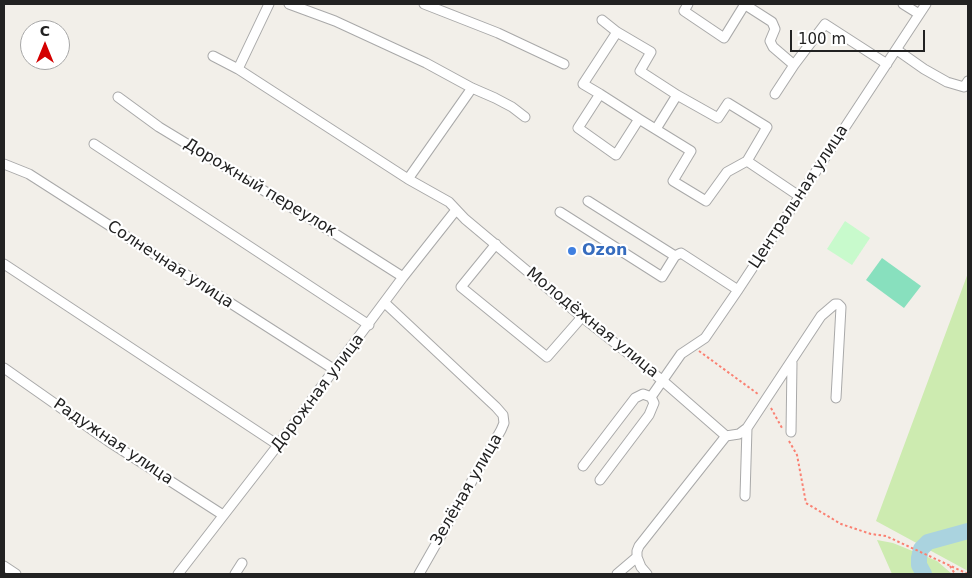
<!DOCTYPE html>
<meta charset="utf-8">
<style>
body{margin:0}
#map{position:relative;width:972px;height:578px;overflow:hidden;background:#f2efe9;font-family:"DejaVu Sans",sans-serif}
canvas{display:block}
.frame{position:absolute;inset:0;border:5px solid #222;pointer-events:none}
.north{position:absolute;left:20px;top:20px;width:50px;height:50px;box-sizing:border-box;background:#fff;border:1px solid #a7a7a7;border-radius:50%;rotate:0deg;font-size:14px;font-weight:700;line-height:20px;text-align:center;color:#222}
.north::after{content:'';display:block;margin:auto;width:18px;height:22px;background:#d40000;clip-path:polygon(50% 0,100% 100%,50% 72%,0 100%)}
.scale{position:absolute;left:790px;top:30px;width:135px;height:22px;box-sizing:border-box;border:2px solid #222;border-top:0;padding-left:6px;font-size:15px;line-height:18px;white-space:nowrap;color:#222;-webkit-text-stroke:4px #fff;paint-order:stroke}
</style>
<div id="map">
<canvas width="972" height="578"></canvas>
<div class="frame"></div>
<div class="north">С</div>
<div class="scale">100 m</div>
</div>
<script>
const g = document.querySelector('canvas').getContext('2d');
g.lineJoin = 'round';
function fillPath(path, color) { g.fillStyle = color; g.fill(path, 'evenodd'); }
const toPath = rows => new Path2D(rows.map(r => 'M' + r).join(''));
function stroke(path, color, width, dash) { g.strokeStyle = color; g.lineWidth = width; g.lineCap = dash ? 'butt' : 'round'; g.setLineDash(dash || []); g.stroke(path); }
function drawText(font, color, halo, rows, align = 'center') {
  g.font = font + ' "DejaVu Sans",sans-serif'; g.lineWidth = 4.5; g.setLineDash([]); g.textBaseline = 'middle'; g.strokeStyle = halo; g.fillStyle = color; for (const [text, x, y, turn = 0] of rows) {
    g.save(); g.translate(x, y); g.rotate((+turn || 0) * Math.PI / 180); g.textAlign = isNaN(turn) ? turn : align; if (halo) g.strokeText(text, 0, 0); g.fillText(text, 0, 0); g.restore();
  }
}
fillPath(toPath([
 [968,273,968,571,876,521],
 [877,540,893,543,937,561,952,574,892,574]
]), '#cdebb0');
fillPath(toPath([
 [845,221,870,238,852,265,827,249]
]), '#c8facc');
fillPath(toPath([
 [882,258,921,286,904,308,866,280]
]), '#88e0be');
stroke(toPath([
 [924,574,919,565,919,558,921,549,928,542,968,531]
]), '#aad3df', 16);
const minor = toPath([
 [289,4,335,21,426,63,472,88,495,98,512,107,525,117],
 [424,4,498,33,564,64],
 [688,4,684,11,724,38,745,4],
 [744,4,772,22,775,29,770,41,773,47,794,65,825,24,887,64],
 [903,4,919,14],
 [602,20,617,32,651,52,640,71,677,95,656,129],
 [897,50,924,69,947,82,964,87,968,81],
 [213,56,238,69,408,179,449,202,465,219,582,317,663,381,726,436],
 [238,69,269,4],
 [600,94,639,119,616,155,578,128,600,94,583,84,617,32],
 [775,94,794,65],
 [677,95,718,118,728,103,767,127,747,161],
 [118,97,159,127,337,235,403,277],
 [639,119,691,151,673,181,706,201,727,172,747,161,799,196],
 [94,144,369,325],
 [4,164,29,174,335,370],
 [408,179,472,88],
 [588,201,675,256],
 [560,212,662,277,675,256,681,253,738,290],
 [496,244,461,287,547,357,582,317],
 [4,264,278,445],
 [385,303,496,407,503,415,504,423,501,430,419,574],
 [4,368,108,441,223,515],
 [791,432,792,363],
 [726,436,739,434,747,428,821,316,835,304,838,304,841,307,836,398],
 [583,466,635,398,643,394,651,397],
 [600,480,649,415,654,403,651,397,681,354,705,338,738,290,926,4],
 [745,496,747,428],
 [637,557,641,567,647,574],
 [4,566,16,574],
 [178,574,278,445,403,277,456,210],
 [235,574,242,563],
 [617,574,637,557,637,551,639,546,726,436]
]);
stroke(minor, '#a9a9a9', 11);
stroke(toPath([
 [699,351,758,394],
 [771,408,782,428],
 [789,441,797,455,806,503,841,524,871,534,886,536,968,574],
 [950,566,955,574]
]), '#fa8072', 2, [2.5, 2.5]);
stroke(minor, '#fff', 9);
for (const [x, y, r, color] of [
 [572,251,5,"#3f7fe0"]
]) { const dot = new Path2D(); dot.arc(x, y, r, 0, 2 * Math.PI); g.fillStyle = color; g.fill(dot); stroke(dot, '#fff', 2); }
drawText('16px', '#222', '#fff', [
 ["Дорожный переулок",260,188,31],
 ["Центральная улица",799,197,-57],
 ["Солнечная улица",170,265,33],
 ["Молодёжная улица",592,323,39],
 ["Дорожная улица",318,393,-53],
 ["Радужная улица",113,442,34],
 ["Зелёная улица",467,490,-60]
]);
drawText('bold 16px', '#366cbe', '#fff', [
 ["Ozon",582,251]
], 'left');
</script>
